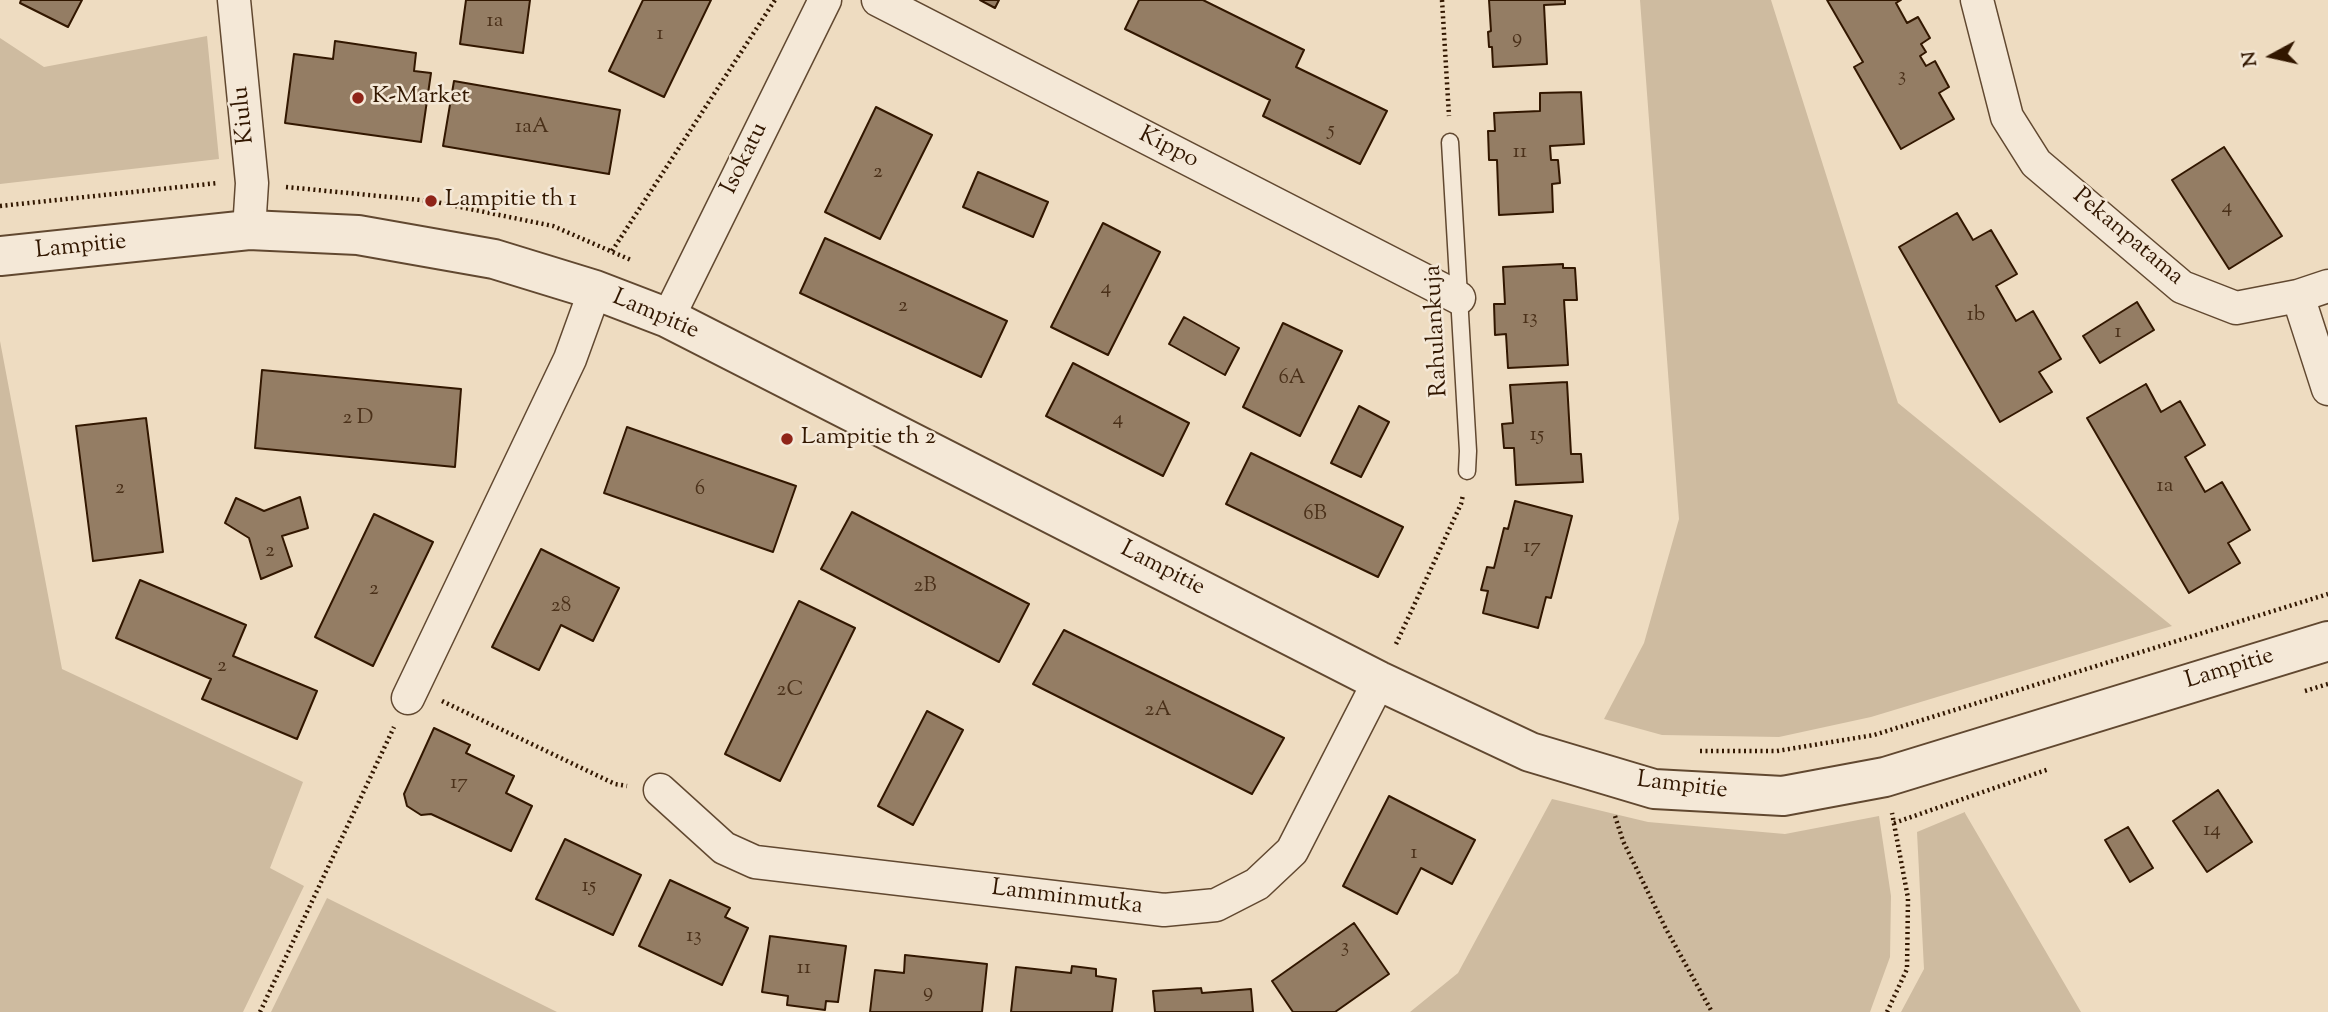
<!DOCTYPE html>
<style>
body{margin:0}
#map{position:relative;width:2328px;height:1012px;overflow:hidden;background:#eedcc1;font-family:"Sorts Mill Goudy",serif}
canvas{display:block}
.north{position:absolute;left:2237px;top:21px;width:70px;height:70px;-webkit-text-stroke:5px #f4e8d7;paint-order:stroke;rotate:262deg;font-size:19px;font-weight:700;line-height:28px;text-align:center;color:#321700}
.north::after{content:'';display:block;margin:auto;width:24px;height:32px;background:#321700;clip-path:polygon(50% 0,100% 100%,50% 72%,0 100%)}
</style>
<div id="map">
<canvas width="2328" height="1012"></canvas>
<div class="north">N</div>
</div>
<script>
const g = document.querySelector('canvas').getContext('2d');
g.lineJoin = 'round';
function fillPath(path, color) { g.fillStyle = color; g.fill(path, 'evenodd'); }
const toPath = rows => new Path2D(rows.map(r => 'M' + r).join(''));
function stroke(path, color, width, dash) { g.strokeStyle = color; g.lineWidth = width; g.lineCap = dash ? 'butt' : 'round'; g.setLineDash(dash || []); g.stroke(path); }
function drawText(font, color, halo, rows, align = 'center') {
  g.font = font + ' "Sorts Mill Goudy",serif'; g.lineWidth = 5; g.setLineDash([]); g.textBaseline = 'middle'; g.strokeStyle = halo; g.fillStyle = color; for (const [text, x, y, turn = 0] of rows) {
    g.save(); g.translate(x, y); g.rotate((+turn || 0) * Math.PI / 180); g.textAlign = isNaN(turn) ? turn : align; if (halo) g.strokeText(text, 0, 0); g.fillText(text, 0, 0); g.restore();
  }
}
fillPath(toPath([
 [1640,0,1771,0,1898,403,2172,626,1871,717,1779,737,1662,735,1604,719,1644,643,1679,519],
 [207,36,219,159,0,184,0,38,44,67],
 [0,341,62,669,303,782,270,868,304,886,243,1012,0,1012],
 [1552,799,1648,822,1785,834,1879,816,1891,896,1890,957,1870,1012,1410,1012,1458,973],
 [1965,812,1965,813,2081,1012,1901,1012,1924,969,1917,832],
 [327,898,557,1012,271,1012]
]), '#cebba0');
const building = toPath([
 [21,0,82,0,68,27,20,3,21,0],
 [466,0,530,0,523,53,460,44,466,0],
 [643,0,711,0,664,97,609,71,643,0],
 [980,0,999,0,995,8,980,0],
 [1139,0,1203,0,1304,50,1296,67,1387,111,1360,164,1263,116,1270,100,1125,29,1139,0],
 [1489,0,1565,0,1565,4,1544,5,1547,64,1493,67,1492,47,1489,47,1488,32,1491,31,1489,0],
 [1827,0,1901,0,1896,3,1907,23,1918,17,1930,38,1921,44,1926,52,1920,56,1926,66,1935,61,1949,87,1939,93,1954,119,1901,149,1854,67,1863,62,1827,0],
 [335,41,416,53,414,71,431,73,421,142,285,123,294,54,333,59,335,41],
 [454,81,620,110,609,174,443,146,454,81],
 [1581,92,1584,144,1550,146,1551,160,1558,160,1560,183,1552,184,1553,212,1499,215,1497,160,1489,160,1488,131,1495,131,1494,113,1540,111,1540,93,1581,92],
 [876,107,932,135,880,239,825,212,876,107],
 [2224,147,2282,236,2229,269,2172,180,2224,147],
 [978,172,1048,202,1033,237,963,207,978,172],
 [1957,213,1973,240,1991,230,2017,274,1996,286,2016,321,2033,311,2061,359,2039,372,2052,392,2000,422,1899,247,1957,213],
 [1103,223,1160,252,1108,355,1051,327,1103,223],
 [825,238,1007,321,981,377,800,293,825,238],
 [1563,264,1563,268,1575,268,1577,300,1564,300,1568,365,1508,368,1506,334,1495,335,1494,304,1505,304,1503,267,1563,264],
 [2137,302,2154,330,2100,363,2083,336,2137,302],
 [1184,317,1239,348,1225,375,1169,344,1184,317],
 [1283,323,1342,351,1300,436,1243,407,1283,323],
 [1073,363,1189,423,1163,476,1046,416,1073,363],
 [262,370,461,389,455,467,255,448,262,370],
 [1567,382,1571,454,1581,454,1583,482,1516,485,1514,448,1504,448,1502,424,1513,423,1510,385,1567,382],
 [2146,384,2161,412,2180,401,2205,445,2185,457,2205,492,2222,482,2250,530,2228,543,2240,563,2189,593,2087,418,2146,384],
 [1359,406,1389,422,1361,477,1331,463,1359,406],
 [146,418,163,552,93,561,76,426,146,418],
 [627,427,796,486,773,552,604,493,627,427],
 [1251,453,1403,527,1378,577,1226,504,1251,453],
 [300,497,308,528,282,536,292,566,261,579,249,538,225,523,236,498,264,511,300,497],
 [1515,501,1572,516,1551,598,1546,597,1538,628,1483,613,1488,591,1481,590,1487,567,1494,568,1504,528,1508,529,1515,501],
 [852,512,1029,604,999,662,821,569,852,512],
 [374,514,433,542,373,666,315,637,374,514],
 [541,549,619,588,593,641,561,625,539,670,492,647,541,549],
 [140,580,246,625,233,656,317,691,297,739,202,699,211,679,116,638,140,580],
 [799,601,855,628,780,781,725,754,799,601],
 [1064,630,1284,738,1252,794,1033,684,1064,630],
 [927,711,963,730,913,825,878,806,927,711],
 [434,728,470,745,466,753,514,776,506,793,532,806,511,851,431,814,421,815,407,806,404,794,434,728],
 [2218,790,2252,842,2207,872,2173,821,2218,790],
 [1389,796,1475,840,1452,884,1421,868,1397,914,1343,886,1389,796],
 [2128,827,2153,868,2130,882,2105,840,2128,827],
 [565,839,641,875,613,935,536,899,565,839],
 [670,880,730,908,725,917,748,928,722,985,639,946,670,880],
 [1354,923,1389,974,1335,1012,1293,1012,1272,981,1354,923],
 [770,936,846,946,838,1002,826,1001,825,1010,787,1005,788,996,762,992,770,936],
 [905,955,987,964,982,1012,870,1012,875,970,904,973,905,955],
 [1072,966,1096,969,1096,976,1116,979,1112,1012,1011,1012,1016,967,1071,973,1072,966],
 [1201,988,1202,993,1251,989,1253,1012,1155,1012,1153,991,1201,988]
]);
fillPath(building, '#947d64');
stroke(building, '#321700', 2);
const service = toPath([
 [1450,142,1468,451,1467,471]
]);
const minor = toPath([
 [234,0,252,183,249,230],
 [878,0,1459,298],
 [1977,0,2007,117,2036,163,2182,287,2236,308,2298,296,2328,389],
 [2298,296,2328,286],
 [668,318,825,0],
 [408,698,570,359,595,290],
 [660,790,724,848,755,862,1164,910,1216,905,1257,884,1292,851,1379,681]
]);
const tertiary = toPath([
 [0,256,249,230,358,235,494,259,595,290,668,318,1379,681,1530,752,1654,789,1783,796,1885,777,2328,641]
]);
stroke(service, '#614830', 19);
stroke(minor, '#614830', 35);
stroke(tertiary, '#614830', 42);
stroke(toPath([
 [1442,0,1449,116],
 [286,187,431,201,553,226,631,260],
 [0,206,218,183],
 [612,251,775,0],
 [1396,644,1461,504,1463,495],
 [2305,691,2328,684],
 [442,701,615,784,627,786],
 [1700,751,1777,751,1874,735,2328,594],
 [1615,816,1623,841,1666,929,1712,1012],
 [1894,823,2049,769],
 [260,1012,394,727],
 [1887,1012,1907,969,1908,898,1892,813]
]), '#321700', 4.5, [2, 3.5]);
stroke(service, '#f4e8d7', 16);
stroke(minor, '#f4e8d7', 32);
stroke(tertiary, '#f4e8d7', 38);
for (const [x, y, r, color] of [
 [358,98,7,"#8f2418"],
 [431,201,7,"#8f2418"],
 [787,439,7,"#8f2418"]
]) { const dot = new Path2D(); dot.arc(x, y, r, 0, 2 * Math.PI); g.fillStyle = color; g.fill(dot); stroke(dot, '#f4e8d7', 2.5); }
drawText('21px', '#4a3019', null, [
 ["1a",495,22],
 ["1",660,35],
 ["9",1517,39],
 ["3",1902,77],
 ["1aA",532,128],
 ["5",1331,131],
 ["11",1520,153],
 ["2",878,173],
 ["4",2227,208],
 ["4",1106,289],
 ["2",903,307],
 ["1b",1976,316],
 ["13",1530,319],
 ["1",2118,333],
 ["6A",1292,379],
 ["2 D",358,419],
 ["4",1118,420],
 ["15",1537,436],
 ["1a",2165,487],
 ["2",120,489],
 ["6",700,490],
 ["6B",1315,515],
 ["17",1532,548],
 ["2",270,552],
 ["2B",925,587],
 ["2",374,590],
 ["28",561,607],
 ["2",222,667],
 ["2C",790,691],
 ["2A",1158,711],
 ["17",459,784],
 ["14",2212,831],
 ["1",1414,854],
 ["15",589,887],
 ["13",694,937],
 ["3",1345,948],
 ["11",804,969],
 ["9",928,993]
]);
drawText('24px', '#321700', '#f4e8d7', [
 ["K-Market",372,98],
 ["Lampitie th 1",445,201],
 ["Lampitie th 2",801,439]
], 'left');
drawText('24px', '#321700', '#f4e8d7', [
 ["Kiulu",245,115,-96],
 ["Kippo",1168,149,27],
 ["Isokatu",746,159,-64],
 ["Pekanpatama",2127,238,40],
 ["Lampitie",81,248,-6],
 ["Lampitie",655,316,23],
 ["Rahulankuja",1438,331,-93],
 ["Lampitie",1162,570,27],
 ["Lampitie",2230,670,-17],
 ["Lampitie",1682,787,7],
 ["Lamminmutka",1067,899,7]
]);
</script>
